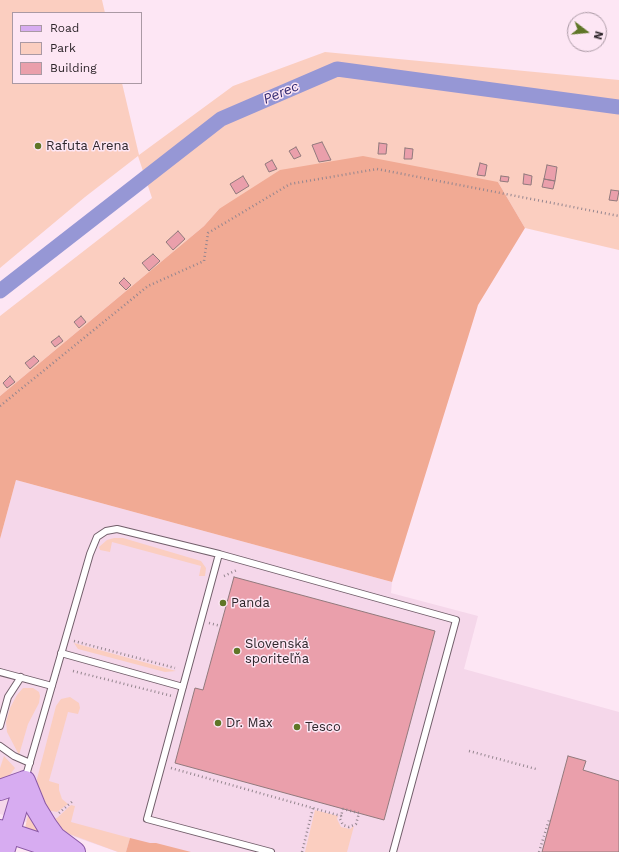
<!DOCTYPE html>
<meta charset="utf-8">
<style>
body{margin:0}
#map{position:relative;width:619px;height:852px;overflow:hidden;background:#fde6f4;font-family:"Work Sans",sans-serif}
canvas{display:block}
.legend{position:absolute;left:12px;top:12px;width:130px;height:72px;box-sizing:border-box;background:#fde6f4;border:1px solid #aa99a4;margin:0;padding:5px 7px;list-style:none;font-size:12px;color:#2e262b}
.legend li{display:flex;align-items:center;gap:8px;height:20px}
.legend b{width:20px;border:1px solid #aa99a4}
.north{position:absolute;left:567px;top:12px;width:40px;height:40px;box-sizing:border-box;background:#fde6f4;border:1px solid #aa99a4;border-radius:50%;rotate:106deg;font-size:11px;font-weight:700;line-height:16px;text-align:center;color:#2e262b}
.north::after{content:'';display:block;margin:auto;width:14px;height:18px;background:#5f7627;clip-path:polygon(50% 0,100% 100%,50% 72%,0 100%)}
</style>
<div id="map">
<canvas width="619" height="852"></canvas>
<ul class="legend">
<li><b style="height:5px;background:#d7acf1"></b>Road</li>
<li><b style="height:11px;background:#fbcec0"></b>Park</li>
<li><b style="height:11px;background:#ea9fab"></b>Building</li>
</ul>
<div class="north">N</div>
</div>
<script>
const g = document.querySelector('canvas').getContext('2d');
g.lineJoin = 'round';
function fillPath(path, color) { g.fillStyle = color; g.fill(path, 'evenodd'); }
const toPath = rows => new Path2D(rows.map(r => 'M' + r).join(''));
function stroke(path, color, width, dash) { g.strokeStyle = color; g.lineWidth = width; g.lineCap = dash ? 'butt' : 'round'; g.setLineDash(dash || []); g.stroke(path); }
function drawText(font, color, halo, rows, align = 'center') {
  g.font = font + ' "Work Sans",sans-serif'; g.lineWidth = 3; g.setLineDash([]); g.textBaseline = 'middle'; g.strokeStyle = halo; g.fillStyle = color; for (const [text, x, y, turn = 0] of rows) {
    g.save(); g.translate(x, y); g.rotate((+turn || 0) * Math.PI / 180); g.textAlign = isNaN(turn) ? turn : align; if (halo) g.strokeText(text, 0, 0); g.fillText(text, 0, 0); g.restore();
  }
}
fillPath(toPath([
 [16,480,392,582,391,593,478,616,464,669,619,712,619,852,118,852,72,836,0,814,0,539]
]), '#f5d7ea');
fillPath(toPath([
 [0,0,102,0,105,13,13,13,13,83,122,83,139,155,233,86,325,52,619,80,619,250,525,228,498,182,219,209,204,226,0,396,0,316,152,198,138,156,85,197,0,268],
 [114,538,123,538,201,561,206,568,205,576,199,576,201,566,112,542,110,552,100,550,99,547,107,540],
 [74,643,176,671,165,672,78,649],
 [23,688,33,688,39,692,40,696,39,703,28,724,19,755,7,732,6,722,10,708,17,695],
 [70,697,79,703,80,708,78,714,68,712,49,781,59,784,59,790,62,799,68,804,57,812,52,811,47,812,36,787,37,779,56,706,61,699],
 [4,756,15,768,9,776,0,782,0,768],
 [71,805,75,806,71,822,130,838,126,852,118,852,64,832,52,820,57,818],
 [315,810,338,816,337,819,341,827,350,829,354,826,347,852,305,852],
 [29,811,42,834,25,828]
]), '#fbcec0');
fillPath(toPath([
 [363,156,498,182,525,228,478,305,392,582,16,480,0,539,0,396,204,226,219,209,280,170],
 [130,838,150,843,156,843,191,852,126,852]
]), '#f1aa94');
stroke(toPath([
 [0,291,221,119,337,69,619,107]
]), '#9697d5', 15);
const building = toPath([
 [322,142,331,160,319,162,312,145,322,142],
 [379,143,387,144,386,154,378,154,379,143],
 [296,147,301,156,294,159,289,151,296,147],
 [405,148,413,149,412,159,404,159,405,148],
 [272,160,277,169,269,172,265,164,272,160],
 [480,163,487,165,485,176,477,175,480,163],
 [547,165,557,167,555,181,544,179,547,165],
 [524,174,532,176,531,185,523,184,524,174],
 [243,176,249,186,236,194,230,184,243,176],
 [501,176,509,177,508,182,500,181,501,176],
 [544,179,555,181,553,189,542,187,544,179],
 [611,190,619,191,617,201,609,200,611,190],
 [178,231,185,239,173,250,166,242,178,231],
 [153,254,160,261,149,271,142,263,153,254],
 [124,278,131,285,126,290,119,283,124,278],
 [81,316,86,322,79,328,74,322,81,316],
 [59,336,63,341,55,347,51,342,59,336],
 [34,356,39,361,30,369,25,363,34,356],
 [10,376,15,382,7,388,3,383,10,376],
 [234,577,435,631,384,820,175,763,195,688,203,690,234,577],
 [568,756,586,761,583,770,619,781,619,852,542,852,568,756]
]);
fillPath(building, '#ea9fab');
stroke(building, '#927a7d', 1);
const service = toPath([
 [219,554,456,620,393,852],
 [61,653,183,687],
 [0,672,52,686],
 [0,726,8,697,21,677],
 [0,746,14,756,30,763],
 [25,779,90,554,97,537,106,531,117,529,219,554,147,819,271,852]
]);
const primary = toPath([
 [25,781,36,808,47,826,55,837,75,852],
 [0,790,25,781],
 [0,830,66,852],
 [4,852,25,781]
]);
stroke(service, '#725f6b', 8);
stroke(primary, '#8a59a5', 22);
stroke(toPath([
 [0,406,148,286,204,261,208,233,290,184,377,169,619,216],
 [224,576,237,570],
 [209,623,221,626],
 [74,641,175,668],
 [73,671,172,696],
 [469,751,536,769],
 [171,768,341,816,340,819,343,825,349,827,356,824,359,813,343,809,341,816],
 [59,813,74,800],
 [302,852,313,808],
 [539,852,549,820]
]), '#95868f', 2.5, [1, 3]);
stroke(service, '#fff', 6);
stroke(primary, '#d7acf1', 20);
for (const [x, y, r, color] of [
 [38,146,4,"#5f7627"],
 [223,603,4,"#5f7627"],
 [237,651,4,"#5f7627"],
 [218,723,4,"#5f7627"],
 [297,727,4,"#5f7627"]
]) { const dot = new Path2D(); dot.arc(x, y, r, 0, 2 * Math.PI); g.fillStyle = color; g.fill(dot); stroke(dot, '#fde6f4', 1.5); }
drawText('13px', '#2e262b', '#fde6f4', [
 ["Rafuta Arena",46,146],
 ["Panda",231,603],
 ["Slovenská",245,644],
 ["sporiteľňa",245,659],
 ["Dr. Max",226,723],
 ["Tesco",305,727]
], 'left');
drawText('italic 14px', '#312971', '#fde6f4', [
 ["Perec",281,93,-23]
]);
</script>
